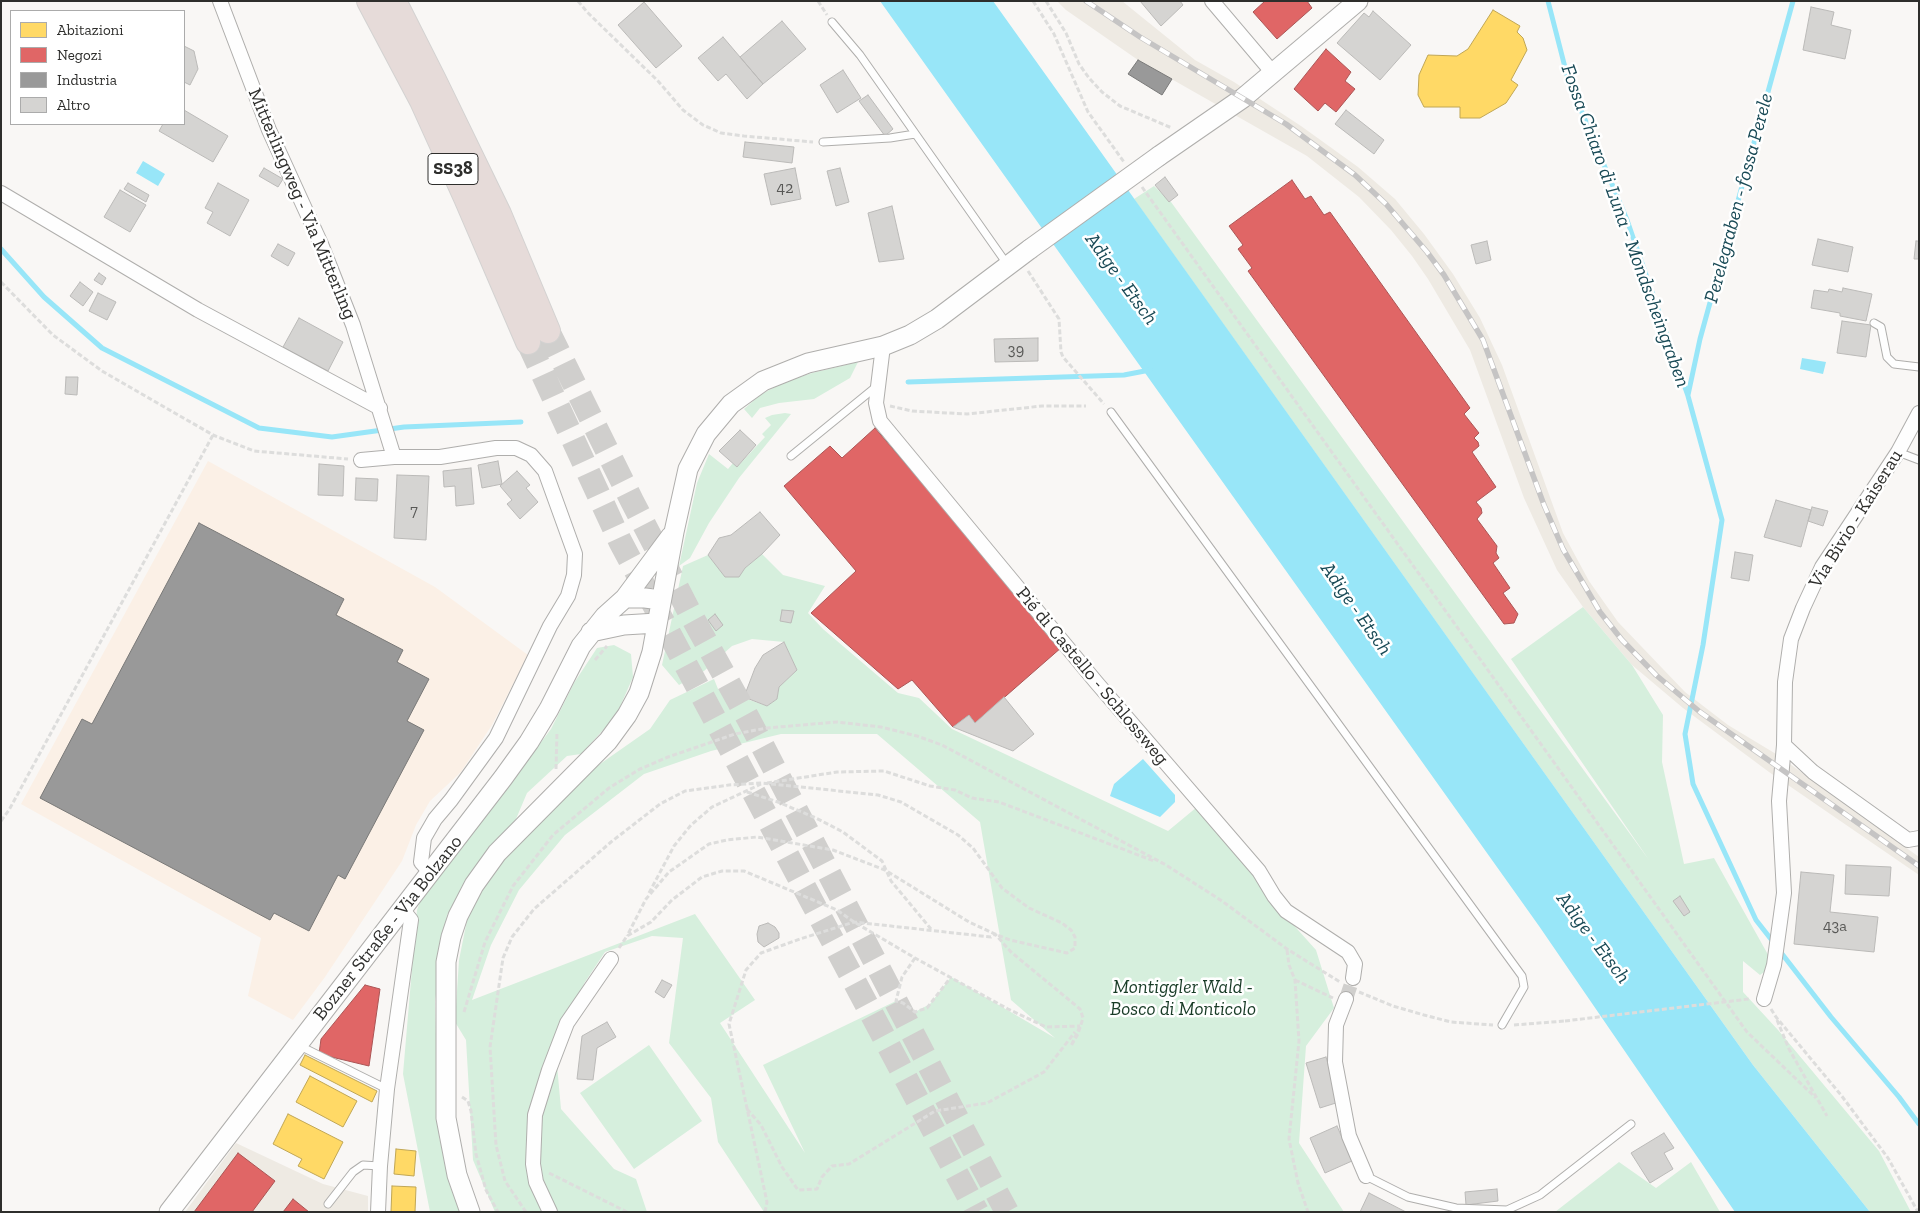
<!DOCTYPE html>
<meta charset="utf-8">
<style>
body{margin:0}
#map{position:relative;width:1920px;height:1213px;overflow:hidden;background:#f9f7f5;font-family:"Zilla Slab",serif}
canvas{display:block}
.frame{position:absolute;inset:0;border:2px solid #2e2e2c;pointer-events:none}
.legend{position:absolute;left:10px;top:10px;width:175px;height:115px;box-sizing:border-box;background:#fff;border:1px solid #ababab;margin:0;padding:6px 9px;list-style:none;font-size:15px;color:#2e2e2c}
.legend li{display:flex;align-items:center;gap:10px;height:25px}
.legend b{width:25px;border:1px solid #ababab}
</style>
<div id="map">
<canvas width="1920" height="1213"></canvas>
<div class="frame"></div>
<ul class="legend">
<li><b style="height:14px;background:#ffd966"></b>Abitazioni</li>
<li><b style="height:14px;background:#e06666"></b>Negozi</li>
<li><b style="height:14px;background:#999"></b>Industria</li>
<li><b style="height:14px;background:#d5d4d2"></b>Altro</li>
</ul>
</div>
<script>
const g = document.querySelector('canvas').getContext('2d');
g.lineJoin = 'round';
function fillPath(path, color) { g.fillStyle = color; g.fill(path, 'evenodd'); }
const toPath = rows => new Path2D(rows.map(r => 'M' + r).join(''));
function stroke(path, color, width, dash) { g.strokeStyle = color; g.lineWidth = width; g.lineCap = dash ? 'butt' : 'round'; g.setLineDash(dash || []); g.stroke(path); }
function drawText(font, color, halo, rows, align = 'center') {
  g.font = font + ' "Zilla Slab",serif'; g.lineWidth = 5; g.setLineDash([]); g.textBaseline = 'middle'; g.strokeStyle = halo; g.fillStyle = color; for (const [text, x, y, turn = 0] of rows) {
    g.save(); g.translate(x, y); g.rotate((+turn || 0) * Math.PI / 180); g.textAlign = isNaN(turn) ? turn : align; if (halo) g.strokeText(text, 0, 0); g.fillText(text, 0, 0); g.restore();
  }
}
fillPath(toPath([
 [1057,1,1122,1,1195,60,1234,82,1301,126,1358,167,1395,199,1424,234,1453,274,1480,318,1502,365,1563,533,1589,581,1618,622,1685,692,1728,725,1776,754,1919,857,1919,875,1769,772,1683,708,1632,665,1583,607,1557,570,1524,498,1470,350,1428,279,1412,256,1391,230,1359,197,1307,156,1138,60,1066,10],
 [236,1143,323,1184,368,1196,368,1212,185,1212]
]), '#eeeae3');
fillPath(toPath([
 [208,461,435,587,528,655,492,725,461,772,430,801,416,825,402,861,325,977,293,1020,248,996,261,938,21,804]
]), '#fbf0e6');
fillPath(toPath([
 [1154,186,1171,202,1649,860,1511,659,1583,607,1632,665,1663,715,1662,762,1684,864,1714,858,1771,960,1767,970,1760,975,1743,961,1743,992,1778,1030,1879,1151,1911,1212,1870,1212,1753,1065,1134,199],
 [858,362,850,378,814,399,779,403,760,408,752,418,744,409,760,395,782,383,812,373],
 [785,413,791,414,739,478,709,523,690,558,679,566,697,483,709,454,728,469,733,463,737,467,765,437,762,434,771,425,765,418,772,415],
 [762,554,783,575,825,586,808,613,823,629,898,693,919,698,952,729,1168,831,1197,807,1255,875,1281,911,1316,950,1334,1008,1306,1046,1299,1143,1344,1212,764,1212,718,1142,711,1098,669,1043,683,938,652,936,605,952,585,982,567,1019,556,1054,561,1109,614,1169,636,1179,647,1212,495,1212,473,1160,466,1040,455,1022,459,960,467,920,482,881,580,778,650,729,670,700,714,679,718,689,767,706,777,699,779,687,797,670,784,642,752,639,732,646,704,671,679,685,662,665,683,566,708,555,725,576,738,577,745,568],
 [781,734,877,734,980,822,1011,1000,1055,1038,951,977,930,1004,915,1012,896,1001,763,1065,805,1153,720,1023,755,1000,695,914,472,1000,491,945,519,890,565,835,644,774,711,751],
 [614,645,631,654,633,677,616,716,581,754,567,756,527,793,516,819,475,869,447,915,435,1001,439,1138,465,1212,430,1212,403,1074,417,910,427,883,514,778,551,729,574,683,597,648],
 [649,1045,702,1121,634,1169,580,1093],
 [1619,1162,1656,1188,1691,1162,1720,1212,1555,1212]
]), '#d6efdd');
fillPath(toPath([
 [880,1,993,1,1753,1065,1870,1212,1735,1212,1539,926],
 [143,161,165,174,158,186,136,173],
 [1802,358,1826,362,1823,374,1800,369],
 [1143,759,1175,795,1175,802,1160,817,1110,796,1114,784]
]), '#98e6f8');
const homes = toPath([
 [1493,10,1520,26,1517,32,1523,38,1527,50,1511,80,1518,85,1506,103,1480,118,1460,118,1460,107,1424,107,1418,95,1419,75,1428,55,1457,56,1468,49,1493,10],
 [305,1055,377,1091,372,1102,300,1065,305,1055],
 [310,1076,357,1101,343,1127,296,1102,310,1076],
 [288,1114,343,1142,324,1179,298,1166,302,1159,273,1144,288,1114],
 [396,1149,416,1151,414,1176,394,1174,396,1149],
 [392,1186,416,1187,415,1212,391,1212,392,1186]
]);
fillPath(homes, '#ffd966');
stroke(homes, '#c0a655', 1);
const shops = toPath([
 [1265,1,1307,1,1312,8,1277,39,1253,12,1265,1],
 [1326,49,1351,72,1345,81,1355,89,1336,112,1325,103,1318,111,1294,89,1326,49],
 [1292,180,1305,199,1311,196,1324,215,1330,212,1470,408,1464,414,1479,433,1474,438,1478,442,1479,446,1472,452,1496,487,1476,502,1481,508,1482,513,1477,519,1497,546,1496,553,1499,558,1493,563,1510,588,1503,593,1518,614,1514,623,1504,624,1248,271,1252,268,1238,249,1243,245,1229,226,1292,180],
 [875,428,1062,647,975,723,969,715,953,727,912,680,898,689,811,613,856,571,784,486,830,446,842,458,875,428],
 [365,985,380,989,369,1066,319,1054,321,1039,365,985],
 [238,1153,275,1181,252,1212,194,1212,238,1153],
 [293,1199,309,1212,283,1212,293,1199]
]);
fillPath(shops, '#e06666');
stroke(shops, '#ab5555', 1);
const industry = toPath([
 [1138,60,1172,79,1162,95,1128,74,1138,60],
 [199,523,344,599,336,615,403,650,397,662,429,679,407,721,424,730,345,879,338,875,309,931,274,913,270,920,40,798,82,719,92,724,199,523]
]);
fillPath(industry, '#999');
stroke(industry, '#797978', 1);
stroke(toPath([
 [1548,1,1568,79,1627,220,1688,396,1722,520,1703,645,1685,734,1693,784,1756,920,1774,943],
 [1,249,44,297,102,348,259,428,332,437,404,427,521,422],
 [908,382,1124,375,1150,370],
 [1688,395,1700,339,1793,1],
 [1779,950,1831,1017,1899,1097,1919,1124]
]), '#98e6f8', 5);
const building = toPath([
 [1140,1,1180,1,1183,5,1161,26,1140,1],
 [644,2,682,46,656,68,618,25,644,2],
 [1811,7,1834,12,1831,25,1851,30,1845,59,1803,50,1811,7],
 [1373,11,1411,45,1380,80,1337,43,1364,13,1369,17,1373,11],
 [782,21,806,49,763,84,740,57,782,21],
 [723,37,763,84,747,99,726,74,718,81,698,58,723,37],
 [184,46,194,51,198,69,190,85,184,82,184,46],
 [843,70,861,98,837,113,820,85,843,70],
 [868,95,893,129,885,136,859,101,868,95],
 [184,110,228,136,213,162,159,131,163,124,184,124,184,110],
 [1346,110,1384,140,1374,154,1335,124,1346,110],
 [745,142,794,147,792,163,743,157,745,142],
 [264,168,283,179,278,187,259,176,264,168],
 [795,168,801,199,771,205,764,174,795,168],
 [840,168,849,202,836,206,827,171,840,168],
 [1165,177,1178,195,1169,202,1155,185,1165,177],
 [128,183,149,195,146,202,124,189,128,183],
 [218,183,249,200,230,236,207,223,213,212,205,208,218,183],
 [120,190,146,205,130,232,104,217,120,190],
 [892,206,904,259,879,262,868,213,892,206],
 [1818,239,1853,247,1848,272,1812,265,1818,239],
 [1487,241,1491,260,1476,264,1471,245,1487,241],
 [1916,241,1919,241,1919,259,1914,259,1916,241],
 [278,244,295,253,288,266,271,256,278,244],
 [99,273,106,278,102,285,94,280,99,273],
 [80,282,93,292,83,306,70,296,80,282],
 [1843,288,1872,294,1866,321,1840,316,1840,313,1811,308,1814,290,1828,292,1829,289,1842,292,1843,288],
 [98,293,116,302,107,320,89,311,98,293],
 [299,318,343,342,328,371,283,347,299,318],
 [1842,321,1871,325,1866,357,1837,353,1842,321],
 [1038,338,1038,361,995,362,994,339,1038,338],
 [66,377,78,377,77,395,65,394,66,377],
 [740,430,756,445,737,467,719,451,740,430],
 [498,461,502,484,482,488,478,465,498,461],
 [319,464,344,466,343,496,318,495,319,464],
 [471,468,474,504,456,506,455,486,444,487,443,471,471,468],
 [517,471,530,485,526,488,538,502,520,519,507,504,512,500,500,486,517,471],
 [397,475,429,476,426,540,394,538,397,475],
 [356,478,378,479,377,501,355,500,356,478],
 [1776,500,1811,510,1801,547,1764,537,1776,500],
 [1812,507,1828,511,1823,526,1808,521,1812,507],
 [760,512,780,535,762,554,745,568,739,577,725,577,708,555,719,538,731,535,760,512],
 [1735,552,1753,555,1749,581,1731,578,1735,552],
 [782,610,794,611,791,623,780,621,782,610],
 [715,614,723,625,716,631,708,620,715,614],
 [784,642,797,670,779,687,777,699,767,706,744,697,755,668,763,655,784,642],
 [1004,697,1034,734,1013,751,953,727,969,715,975,723,1004,697],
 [1846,865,1891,867,1889,896,1845,894,1846,865],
 [1801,872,1834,875,1830,912,1878,917,1874,952,1794,944,1801,872],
 [1680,896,1690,912,1684,916,1673,901,1680,896],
 [768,923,775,927,779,933,779,938,764,947,758,942,757,934,759,926,768,923],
 [662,980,672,985,664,998,655,992,662,980],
 [607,1022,616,1037,597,1048,593,1080,577,1079,582,1036,607,1022],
 [1326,1057,1339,1102,1320,1108,1306,1063,1326,1057],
 [1337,1126,1352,1161,1325,1173,1310,1138,1337,1126],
 [1664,1133,1674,1148,1664,1153,1673,1169,1650,1183,1631,1153,1664,1133],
 [1497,1189,1498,1201,1466,1205,1465,1192,1497,1189],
 [1369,1193,1406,1212,1360,1212,1369,1193]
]);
fillPath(building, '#d5d4d2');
stroke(building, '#bbbab8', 1);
stroke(toPath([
 [1346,999,1353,978]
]), '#d0cfcd', 14, [14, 7]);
stroke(toPath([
 [548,331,632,501,690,613,749,720,952,1109,1007,1212],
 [528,342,620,541,977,1212]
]), '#d0cfcd', 24, [24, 12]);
const lane = toPath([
 [832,22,860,55,1007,264],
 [823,142,890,138,915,134],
 [1874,323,1881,327,1887,357,1894,364,1919,367],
 [1111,412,1522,976,1524,987,1502,1025],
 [1898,452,1919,460],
 [791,456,877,386],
 [298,1045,387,1089],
 [1366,1176,1408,1197,1456,1208,1507,1210,1540,1195,1631,1124],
 [328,1204,353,1172,363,1165,380,1166]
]);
const street = toPath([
 [220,1,269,130,321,244,353,325,394,457],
 [1212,1,1273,73],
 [1,193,198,310,380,408],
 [883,346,876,403,880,421,1096,682,1259,871,1274,896,1286,911,1348,952,1355,964,1353,978],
 [361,460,394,457,440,457,496,448,516,448,531,455,545,471,575,554,574,575,568,596,550,626,496,738,451,800,435,819,424,838,421,862,431,873],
 [1784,745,1813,772,1908,840,1919,838],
 [1346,999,1336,1025,1335,1062,1349,1136,1366,1176],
 [1764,999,1774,965,1784,893,1779,801,1784,745,1785,682,1791,639,1803,608,1822,567,1898,452,1919,413],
 [378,1212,380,1166,387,1089,411,920,402,909],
 [550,1212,536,1182,533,1164,535,1115,549,1070,567,1023,611,959]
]);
const secondary = toPath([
 [1159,156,1243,98,1358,1],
 [625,598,645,598,661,600],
 [591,632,624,625,657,623],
 [169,1212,503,778,529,742,549,709,581,646,605,616,625,598,671,536],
 [470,1212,457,1175,446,1118,446,962,451,937,458,916,474,885,497,853,608,741,627,715,639,693,652,652,674,532,688,469,706,434,731,404,763,381,808,363,883,346,910,335,937,319,1030,249]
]);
const highway = toPath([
 [369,1,422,101,466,198,528,342],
 [394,1,434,80,499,214,548,331]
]);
stroke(lane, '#afaeac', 9);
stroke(street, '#afaeac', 16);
stroke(secondary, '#afaeac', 21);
stroke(highway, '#d3d2d1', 26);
stroke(toPath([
 [578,1,587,12,658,81,683,110,703,125,721,133,744,136,813,142],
 [818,1,827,15],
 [1033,1,1054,34,1088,112,1124,162],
 [1046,1,1066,33,1079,64,1089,78,1102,92,1120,106,1172,128],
 [1142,187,1747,1032,1816,1098],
 [1028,271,1059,319,1061,352,1063,357,1104,404],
 [1,282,53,335,102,371,213,435,254,451,348,459],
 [890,406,912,411,967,414,1042,406,1086,406],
 [595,660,607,646],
 [556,769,557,732],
 [767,783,837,772,884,771,930,786,955,790,972,798,999,802,1154,861],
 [747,792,778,802,816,818,843,832,882,861,891,881,931,929],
 [1,821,9,810,213,435],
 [649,893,674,846,691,825,712,807,761,784],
 [619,948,627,936,651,922,672,900,702,877,722,871,744,871,837,910,854,922,915,958,1008,1009,1046,1027,1080,1026],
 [1287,950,1289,965,1295,980,1299,1041,1289,1139,1298,1183,1308,1212],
 [915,958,902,977,896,1001,903,1003,915,1012,927,1008,951,977],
 [1295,980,1333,998],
 [1359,992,1393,1006,1424,1015,1451,1022,1493,1025],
 [1771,1009,1776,1017,1841,1095,1888,1158,1918,1212],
 [464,1012,485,942,513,886,553,835,609,788,640,769,668,757,735,734,767,728,837,722,881,727,917,736,942,745,1166,865,1222,901,1287,949,1340,982],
 [1777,1020,1789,1049,1827,1116],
 [1514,1025,1565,1021],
 [462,1097,468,1101,471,1111,476,1154,486,1190,498,1212],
 [747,1109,761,1125,782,1167,798,1190,817,1189,822,1177,832,1166,849,1164,935,1111,987,1103,1044,1072,1075,1032],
 [549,1173,627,1212],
 [526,1212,505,1181,496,1145,490,1047,503,958,512,937,534,909,611,842,660,804,685,791,729,785,762,783,878,795,901,802,958,835,973,848,1002,888,1029,908,1062,923,1071,930,1075,937,1075,948,1067,953,1010,940,995,934,969,922,885,870,833,850,757,837,727,840,709,844,669,872,646,899,627,936],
 [765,1212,767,1202,729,1024,746,970,761,953,800,939,854,922,991,937,995,934,1011,952,1080,1009,1083,1018,1078,1034,1071,1046,1080,1026]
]), '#dddddc', 3, [5, 2.5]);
stroke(lane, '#fefefe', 7);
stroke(street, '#fefefe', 14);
stroke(secondary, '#fefefe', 19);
stroke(highway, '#e6dbd9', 24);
const rail = toPath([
 [1086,1,1140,37,1286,124,1355,175,1386,204,1427,252,1444,275,1483,340,1544,505,1563,549,1600,612,1622,640,1656,675,1700,712,1919,866]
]);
stroke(rail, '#c5c4c4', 5.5);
stroke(rail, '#fff', 4, [11]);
const secondaryBridge = toPath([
 [1030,249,1159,156]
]);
stroke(secondaryBridge, '#afaeac', 21, []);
stroke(toPath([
 [1565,1021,1749,999]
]), '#dddddc', 3, [5, 2.5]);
stroke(secondaryBridge, '#fefefe', 19);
drawText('16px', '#585856', null, [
 ["42",785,188],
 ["39",1016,350],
 ["7",414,511],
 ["43a",1835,926]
]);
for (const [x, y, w] of [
 [453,169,50]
]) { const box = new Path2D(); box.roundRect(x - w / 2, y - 15.5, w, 31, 4); g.fillStyle = '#fff'; g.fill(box); stroke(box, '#2e2e2c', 1); }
drawText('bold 18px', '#2e2e2c', null, [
 ["SS38",453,169]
]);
drawText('19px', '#2e2e2c', '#fff', [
 ["Mitterlingweg - Via Mitterling",302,204,67],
 ["Via Bivio - Kaiserau",1856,519,-58],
 ["Pié di Castello - Schlossweg",1092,676,50],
 ["Bozner Straße - Via Bolzano",388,928,-52]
]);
drawText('italic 19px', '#183b26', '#fff', [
 ["Montiggler Wald -",1183,988],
 ["Bosco di Monticolo",1183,1010]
]);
drawText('italic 20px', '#194a56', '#fff', [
 ["Perelegraben - fossa Perele",1739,198,-75],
 ["Fossa Chiaro di Luna - Mondscheingraben",1625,226,70],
 ["Adige - Etsch",1121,279,54],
 ["Adige - Etsch",1356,609,55],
 ["Adige - Etsch",1593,938,53]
]);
</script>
